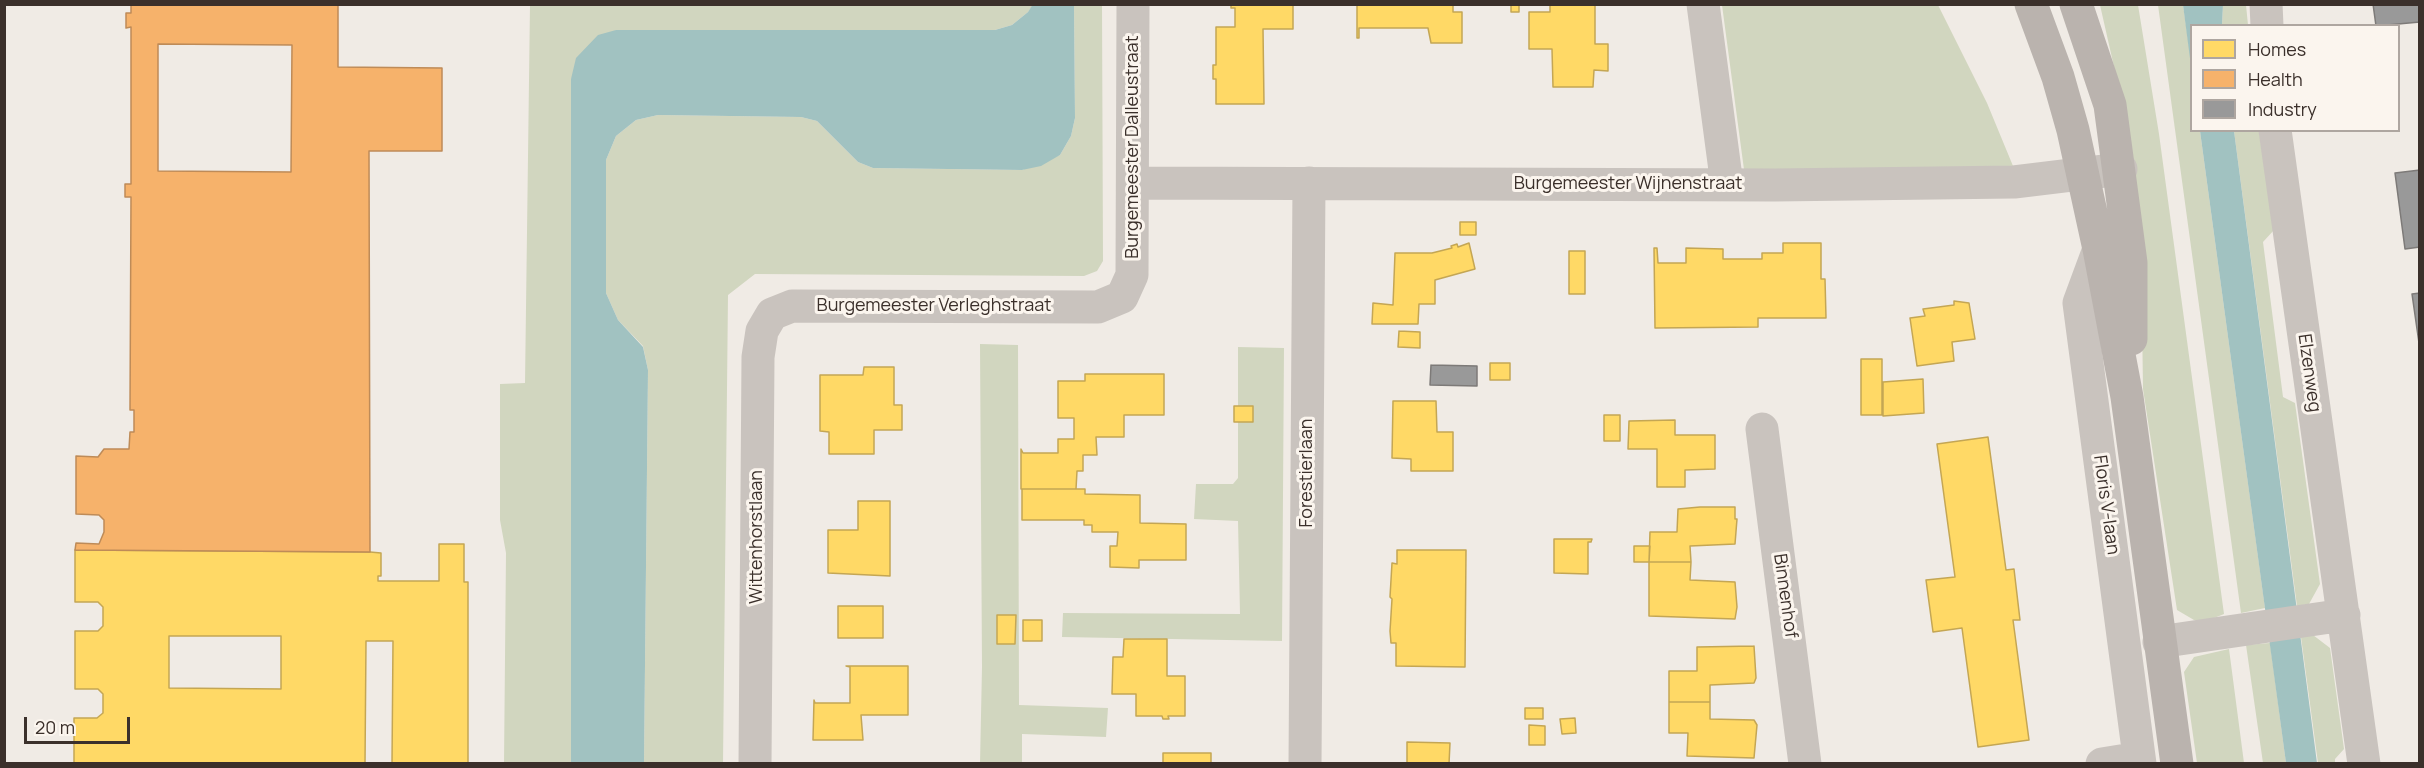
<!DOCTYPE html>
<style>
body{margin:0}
#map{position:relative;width:2424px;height:768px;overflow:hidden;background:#f0ebe5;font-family:Manrope,sans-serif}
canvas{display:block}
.frame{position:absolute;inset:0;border:6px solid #3b302b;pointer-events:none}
.legend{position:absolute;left:2190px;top:24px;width:210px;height:108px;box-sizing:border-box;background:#fbf5ee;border:2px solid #aea6a0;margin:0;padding:8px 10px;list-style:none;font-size:18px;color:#3b302b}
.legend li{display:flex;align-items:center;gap:12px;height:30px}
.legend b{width:30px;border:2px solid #aea6a0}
.scale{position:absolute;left:24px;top:717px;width:106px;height:27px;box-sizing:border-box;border:3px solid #3b302b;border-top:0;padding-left:8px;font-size:18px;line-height:21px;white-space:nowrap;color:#3b302b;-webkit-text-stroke:4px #fbf5ee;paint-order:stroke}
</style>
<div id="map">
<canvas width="2424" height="768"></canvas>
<div class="frame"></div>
<ul class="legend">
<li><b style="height:16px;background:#ffd966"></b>Homes</li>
<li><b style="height:16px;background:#f6b26b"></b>Health</li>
<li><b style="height:16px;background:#999"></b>Industry</li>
</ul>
<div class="scale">20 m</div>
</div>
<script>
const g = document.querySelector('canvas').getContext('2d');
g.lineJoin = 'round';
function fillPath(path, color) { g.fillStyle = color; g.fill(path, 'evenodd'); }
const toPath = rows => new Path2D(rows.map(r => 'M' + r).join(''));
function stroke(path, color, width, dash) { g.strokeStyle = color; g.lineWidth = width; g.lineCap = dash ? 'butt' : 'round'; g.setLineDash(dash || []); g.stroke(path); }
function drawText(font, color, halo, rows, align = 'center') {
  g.font = font + ' Manrope,sans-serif'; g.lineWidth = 6; g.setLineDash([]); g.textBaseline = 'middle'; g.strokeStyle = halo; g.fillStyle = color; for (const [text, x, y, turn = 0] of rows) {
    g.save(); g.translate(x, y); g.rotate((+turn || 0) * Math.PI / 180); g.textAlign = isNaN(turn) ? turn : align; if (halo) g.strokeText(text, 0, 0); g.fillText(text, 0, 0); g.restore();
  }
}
fillPath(toPath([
 [530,5,1033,5,1028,12,1012,25,995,30,616,30,571,79,571,763,504,763,506,553,500,520,500,384,525,383],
 [1074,5,1102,5,1103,261,1097,271,1084,276,755,274,728,295,723,763,644,763,648,370,643,346,618,320,606,293,606,160,616,136,636,120,658,115,801,117,817,121,858,162,873,168,1022,170,1060,155,1071,136,1075,118],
 [1722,5,1938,5,1987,103,2013,166,1745,177],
 [2100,5,2138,5,2159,134,2224,614,2209,620,2194,620,2177,610,2143,389,2141,249,2122,102],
 [2158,5,2183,5,2192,66,2192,130,2200,131,2265,608,2241,613],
 [2223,5,2246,5,2248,25,2222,25],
 [2234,131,2259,131,2274,230,2263,242,2283,397,2295,403,2320,584,2309,604,2297,606],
 [980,344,1018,345,1019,705,1108,708,1106,737,1022,734,1022,763,980,764,982,667],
 [1238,347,1284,348,1282,641,1062,637,1063,613,1240,614,1238,521,1194,519,1196,484,1233,484,1238,478],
 [2313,635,2330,648,2344,749,2335,759,2335,763,2318,763,2301,637],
 [2270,643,2286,763,2263,763,2246,645],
 [2229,649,2244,763,2197,763,2184,672,2194,657]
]), '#d1d6bf');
fillPath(toPath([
 [1033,4,1074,5,1075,118,1071,136,1060,155,1041,166,1022,170,873,168,858,162,817,121,801,117,658,115,636,120,616,136,606,160,606,293,618,320,643,347,648,370,644,763,571,763,571,79,576,58,598,35,616,30,995,30,1012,25,1028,12],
 [2183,5,2223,5,2222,25,2192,26,2191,66],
 [2200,131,2234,131,2317,763,2286,763]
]), '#a1c2c1');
const homes = toPath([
 [1231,4,1293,4,1293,29,1263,29,1264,104,1216,104,1216,79,1213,79,1213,65,1216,65,1216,27,1235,27,1235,8,1231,8,1231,4],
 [1357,4,1453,4,1453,12,1462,12,1462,43,1431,43,1428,28,1359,28,1359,38,1357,38,1357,4],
 [1511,4,1519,4,1519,12,1511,12,1511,4],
 [1550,5,1595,5,1595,44,1608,44,1608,71,1594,70,1593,87,1553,87,1552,49,1529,49,1529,12,1550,12,1550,5],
 [1460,222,1476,222,1476,235,1460,235,1460,222],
 [1469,243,1475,269,1435,280,1435,304,1419,304,1418,324,1372,324,1373,303,1393,305,1395,253,1432,253,1452,248,1451,246,1457,244,1458,247,1469,243],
 [1783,243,1821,243,1821,279,1825,279,1826,318,1758,318,1758,327,1655,328,1654,248,1657,248,1658,263,1686,263,1686,248,1723,249,1723,259,1762,259,1762,253,1783,253,1783,243],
 [1569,251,1585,251,1585,294,1569,294,1569,251],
 [1954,301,1969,303,1975,339,1952,342,1954,361,1917,366,1910,318,1925,316,1923,309,1954,305,1954,301],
 [1399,331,1420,332,1420,348,1398,347,1399,331],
 [1861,359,1882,359,1882,415,1861,415,1861,359],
 [1490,363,1510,363,1510,380,1490,380,1490,363],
 [864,367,894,367,894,405,902,405,902,430,874,430,874,454,829,454,829,432,820,431,820,375,863,375,864,367],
 [1085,374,1164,374,1164,415,1124,415,1124,437,1096,437,1097,455,1083,455,1083,471,1077,471,1076,489,1021,489,1021,449,1023,453,1058,453,1058,439,1074,439,1074,418,1058,418,1058,381,1085,381,1085,374],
 [1923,379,1924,413,1883,416,1883,382,1923,379],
 [1393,401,1436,401,1437,432,1453,432,1453,471,1411,471,1411,459,1392,458,1393,401],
 [1234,406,1253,406,1253,422,1234,422,1234,406],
 [1604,415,1620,415,1620,441,1604,441,1604,415],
 [1675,420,1675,435,1715,435,1715,469,1685,470,1685,487,1657,487,1657,449,1628,449,1629,421,1675,420],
 [1988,437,2006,570,2014,569,2020,620,2013,620,2029,740,1978,747,1962,628,1933,632,1926,580,1955,577,1937,444,1988,437],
 [1022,489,1085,489,1085,494,1140,495,1140,523,1186,524,1186,560,1139,560,1139,568,1110,567,1110,546,1117,546,1118,532,1092,532,1092,525,1084,525,1084,520,1022,520,1022,489],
 [858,501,890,501,890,576,828,573,828,530,858,530,858,501],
 [1700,507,1735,507,1735,519,1737,519,1735,544,1690,546,1691,562,1649,562,1650,532,1677,532,1678,509,1700,507],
 [1554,539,1592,539,1591,542,1588,542,1588,574,1554,573,1554,539],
 [439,544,464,544,464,582,468,582,468,764,392,764,393,641,366,641,365,764,74,764,74,718,97,718,103,713,103,694,98,689,75,689,75,631,98,631,103,626,103,607,98,602,75,602,75,550,370,552,381,553,381,576,378,576,378,581,439,581,439,544],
 [169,636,281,636,281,689,169,688,169,636],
 [1634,546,1650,546,1649,562,1634,562,1634,546],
 [1397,550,1466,550,1465,667,1396,666,1396,643,1391,643,1390,631,1392,599,1390,597,1392,563,1397,564,1397,550],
 [1649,562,1691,562,1690,580,1735,582,1737,607,1735,619,1649,616,1649,562],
 [838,606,883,606,883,638,838,638,838,606],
 [997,615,1016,615,1015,644,997,644,997,615],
 [1023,620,1042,620,1042,641,1023,641,1023,620],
 [1124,639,1167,639,1167,676,1185,676,1185,716,1168,716,1169,719,1163,719,1162,716,1136,716,1136,694,1112,694,1113,657,1123,657,1124,639],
 [1754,646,1756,678,1754,683,1710,685,1710,702,1669,702,1669,671,1697,671,1697,647,1754,646],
 [846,666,908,666,908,715,861,715,863,740,813,740,814,700,815,703,850,703,850,667,846,666],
 [1669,702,1710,702,1710,719,1754,720,1757,725,1754,758,1687,756,1688,733,1669,733,1669,702],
 [1525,708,1543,708,1543,719,1525,719,1525,708],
 [1575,718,1576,733,1562,734,1560,719,1575,718],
 [1529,725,1545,726,1545,745,1529,745,1529,725],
 [1407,742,1450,743,1449,764,1407,764,1407,742],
 [1163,753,1211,753,1211,764,1163,764,1163,753]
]);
fillPath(homes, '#ffd966');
stroke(homes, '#c4a654', 1.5);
const health = toPath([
 [131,4,338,4,338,67,442,68,442,151,369,151,370,552,75,550,76,543,99,544,104,532,104,520,99,515,76,514,76,456,98,457,104,449,129,449,130,432,134,432,134,410,130,410,131,197,125,197,125,184,131,184,131,27,126,28,126,13,131,13,131,4],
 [158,44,292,45,291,172,158,171,158,44]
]);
fillPath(health, '#f6b26b');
stroke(health, '#be8b58', 1.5);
const industry = toPath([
 [2373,4,2420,4,2420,22,2376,26,2373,4],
 [2420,170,2420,247,2405,249,2395,173,2420,170],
 [2420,293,2420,343,2419,343,2412,294,2420,293],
 [1431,365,1477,366,1477,386,1430,385,1431,365]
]);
fillPath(industry, '#999');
stroke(industry, '#7d7a78', 1.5);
stroke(toPath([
 [1703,4,1727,185],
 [2266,4,2267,26],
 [2275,130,2364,764],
 [1134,183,1775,185,2014,182,2121,169],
 [2099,249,2079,303,2140,764],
 [1762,429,1805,764],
 [2159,642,2344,615],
 [755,764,758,357,762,331,772,314,792,306,1098,307,1122,297,1132,275,1133,4],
 [1305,764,1309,183],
 [2102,764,2139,758]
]), '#c9c3be', 33);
stroke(toPath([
 [2031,4,2058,77,2073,130,2099,249,2127,397,2177,764],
 [2076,4,2110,105,2131,263,2131,339]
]), '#bab3ae', 33);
drawText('18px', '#3b302b', '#fbf5ee', [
 ["Burgemeester Dalleustraat",1133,147,-90],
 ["Burgemeester Wijnenstraat",1628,184],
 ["Burgemeester Verleghstraat",934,306],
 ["Elzenweg",2309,373,82],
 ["Forestierlaan",1307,473,-90],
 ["Floris V-laan",2106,505,82],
 ["Wittenhorstlaan",757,537,-90],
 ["Binnenhof",1785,596,82]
]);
</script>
